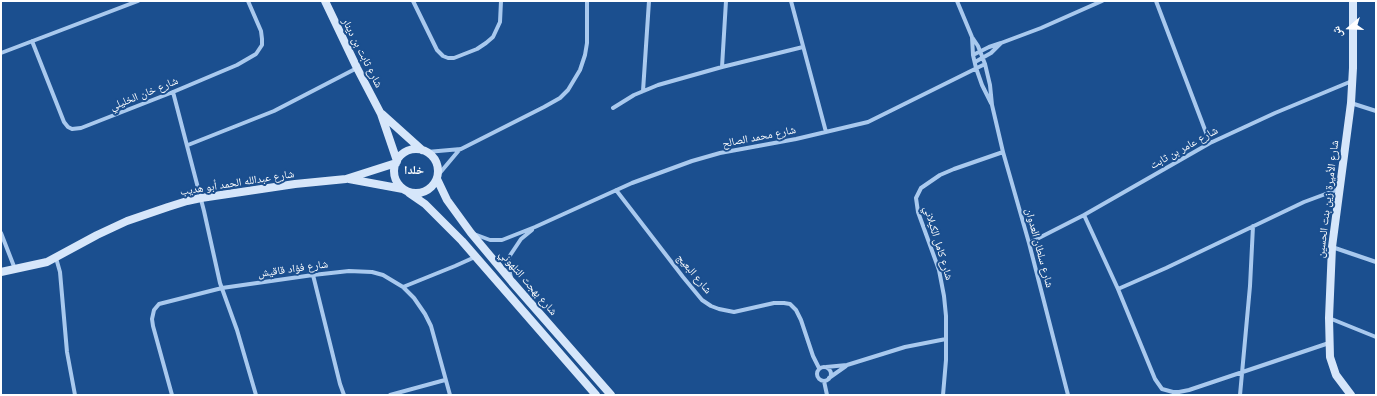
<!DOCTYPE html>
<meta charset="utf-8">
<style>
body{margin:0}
#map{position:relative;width:1377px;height:396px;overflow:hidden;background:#1b4f8f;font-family:"Fira Sans","Noto Naskh Arabic",sans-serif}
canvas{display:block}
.frame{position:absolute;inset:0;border:2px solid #fff;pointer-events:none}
.north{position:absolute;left:1329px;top:8px;width:40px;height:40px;-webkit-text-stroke:3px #1b4f8f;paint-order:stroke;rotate:251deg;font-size:11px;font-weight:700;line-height:16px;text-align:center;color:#fff}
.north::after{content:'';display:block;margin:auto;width:14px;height:18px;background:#fff;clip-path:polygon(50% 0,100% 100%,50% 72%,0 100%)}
</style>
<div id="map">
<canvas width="1377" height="396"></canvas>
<div class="frame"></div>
<div class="north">ش</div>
</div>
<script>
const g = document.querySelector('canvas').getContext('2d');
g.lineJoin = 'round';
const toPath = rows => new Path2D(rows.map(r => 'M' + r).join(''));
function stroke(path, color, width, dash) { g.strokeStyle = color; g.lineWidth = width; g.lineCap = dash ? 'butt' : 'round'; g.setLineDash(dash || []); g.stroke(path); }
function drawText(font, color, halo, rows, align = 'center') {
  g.font = font + ' "Fira Sans","Noto Naskh Arabic",sans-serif'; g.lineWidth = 4; g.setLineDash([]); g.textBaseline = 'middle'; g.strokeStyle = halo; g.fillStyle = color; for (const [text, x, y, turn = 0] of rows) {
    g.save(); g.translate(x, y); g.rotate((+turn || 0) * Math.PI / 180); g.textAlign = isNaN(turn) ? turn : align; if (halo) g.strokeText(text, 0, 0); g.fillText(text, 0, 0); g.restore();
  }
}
stroke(toPath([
 [413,1,437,50,443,56,448,58,454,58,477,49,486,43,493,37,500,22,501,1],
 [791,1,826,132],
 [957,1,972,37,978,46,985,64,990,85,992,105,1003,152,1029,243,1068,395],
 [1156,1,1210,143],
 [972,37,973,55,976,68,982,85,991,103],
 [32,41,64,122,68,127,72,129,81,128,173,92,237,65,256,54,262,45,262,39,261,31,248,1],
 [1,53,138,1],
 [973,55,989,47,1001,43,1041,28,1102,1],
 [975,62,991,53,1001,43],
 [722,67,726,1],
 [643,91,649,1],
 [173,92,204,211,220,283,237,330,256,395],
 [1351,103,1376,111],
 [613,108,634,95,658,85,722,67,803,47],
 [188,145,274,111,357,68],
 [427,152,461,149,544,107,560,98,568,90,580,70,585,55,587,43,587,1],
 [439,174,460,149],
 [616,190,683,277,702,300,711,306,719,309,734,312,774,303,784,303,790,304,796,310,801,320,813,356,819,368],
 [1084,215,1118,289,1155,379,1162,389,1173,392,1179,392,1189,390,1329,343],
 [1,233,15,269],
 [474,234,490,240,502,240,535,227,632,183,692,161,720,153,796,139,868,122,985,64],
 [1029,243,1084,215,1210,143,1275,113,1352,81],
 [1332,247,1376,262],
 [56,258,60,272,67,352,75,395],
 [313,275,340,384,344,395],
 [511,278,508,264,509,257,521,239,532,230],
 [403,287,455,266,475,257],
 [1118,289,1166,268,1304,202,1339,189],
 [1329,318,1376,337],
 '817 374a7 7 0 1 1 14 0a7 7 0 1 1-14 0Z',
 [826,367,847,365,905,347,946,339],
 [829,378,846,366],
 [824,381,827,395],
 [172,395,153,326,152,319,154,310,159,304,222,288,313,275,349,271,372,272,383,275,403,287,414,298,425,314,431,326,450,395],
 [390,395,445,380],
 [943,395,946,360,946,316,944,296,939,270,918,212,916,198,921,188,940,175,954,169,1003,152],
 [1240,395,1250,286,1253,226]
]), '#a9c9ee', 4);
stroke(toPath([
 [325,1,357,68,381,114,397,161],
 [382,114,422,150],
 '394 171a22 22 0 1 1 44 0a22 22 0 1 1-44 0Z',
 [349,179,403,189],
 [437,179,447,200,471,233,512,282,611,395],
 [409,193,425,204,462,241,596,395],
 [1,272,47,262,97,235,127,221,168,207,187,201,201,198,295,184,346,179,396,163],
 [1351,395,1336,375,1330,357,1329,318,1332,247,1351,103,1353,68,1353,1]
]), '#d6e6fa', 8);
drawText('11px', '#fff', '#1b4f8f', [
 ["شارع ثابت بن دينار",362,53,63],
 ["شارع خان الخليلي",144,94,-22],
 ["شارع محمد الصالح",759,137,-11],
 ["شارع عامر بن ثابت",1184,148,-29],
 ["شارع عبدالله الحمد أبو هديب",237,183,-9],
 ["شارع الأميرة زين بنت الحسين",1328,199,-83],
 ["شارع كامل الكيلاني",938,243,73],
 ["شارع سلطان العدوان",1039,248,75],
 ["شارع فؤاد قاقيش",293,269,-8],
 ["شارع البعيج",694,274,50],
 ["شارع بهجت التلهوني",528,283,49]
]);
drawText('bold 12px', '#fff', '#1b4f8f', [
 ["خلدا",414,171]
]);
</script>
